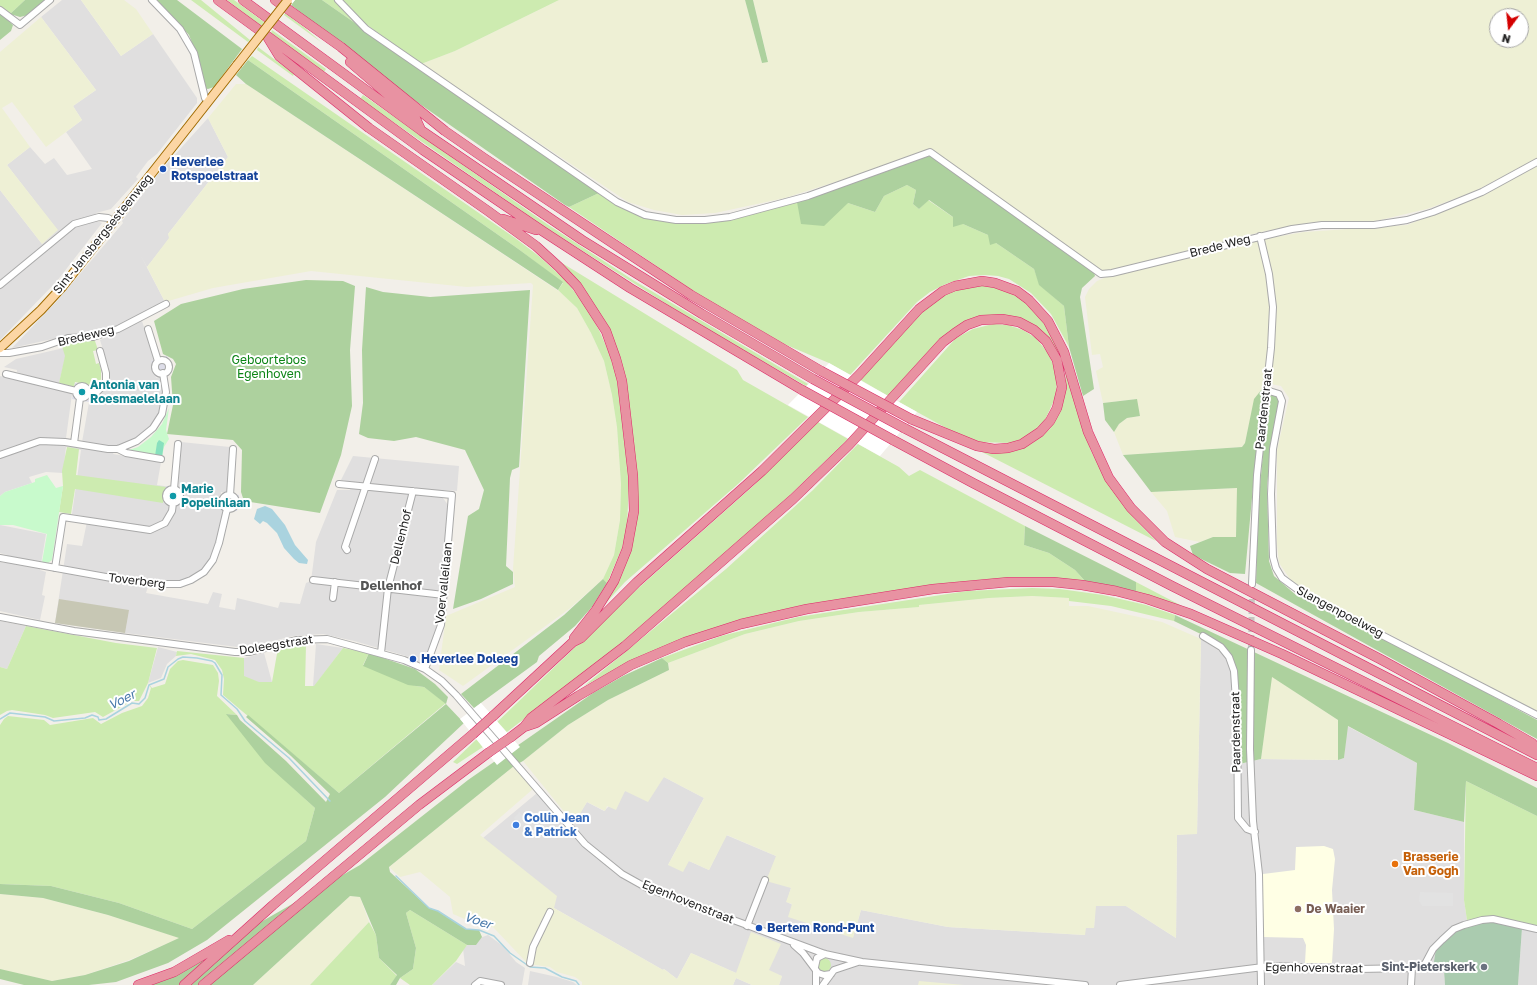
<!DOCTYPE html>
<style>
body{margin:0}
#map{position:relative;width:1537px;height:985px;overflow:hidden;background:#f2efe9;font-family:"Golos Text",sans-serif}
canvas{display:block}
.north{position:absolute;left:1489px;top:8px;width:40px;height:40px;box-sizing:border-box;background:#fff;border:1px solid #a7a7a7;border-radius:50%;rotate:195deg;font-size:11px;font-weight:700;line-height:16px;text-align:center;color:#222}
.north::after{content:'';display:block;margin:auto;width:14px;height:18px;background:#d40000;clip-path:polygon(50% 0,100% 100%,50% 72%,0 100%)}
</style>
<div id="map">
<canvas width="1537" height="985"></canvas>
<div class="north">N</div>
</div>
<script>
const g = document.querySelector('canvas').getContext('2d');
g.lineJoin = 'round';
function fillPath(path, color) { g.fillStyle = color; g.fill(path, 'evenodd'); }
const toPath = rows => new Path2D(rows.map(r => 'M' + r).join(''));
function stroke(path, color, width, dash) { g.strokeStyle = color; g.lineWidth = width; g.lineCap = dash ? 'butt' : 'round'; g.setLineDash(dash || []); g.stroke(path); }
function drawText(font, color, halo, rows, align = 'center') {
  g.font = font + ' "Golos Text",sans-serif'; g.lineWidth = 4; g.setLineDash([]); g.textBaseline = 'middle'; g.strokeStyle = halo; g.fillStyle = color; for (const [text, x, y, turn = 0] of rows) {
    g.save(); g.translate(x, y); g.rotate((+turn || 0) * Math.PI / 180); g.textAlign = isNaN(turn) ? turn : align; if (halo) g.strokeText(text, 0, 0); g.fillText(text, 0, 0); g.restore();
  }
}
fillPath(toPath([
 [62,0,81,0,121,56,153,34,197,98,197,103,157,154,148,161,136,177,138,179,111,209,96,213,97,221,102,223,57,281,0,340,0,190,42,244,57,230,7,165,30,147,45,164,54,158,67,175,92,169,66,132,82,120,73,106,96,90,41,17],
 [208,118,228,157,168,234,170,238,147,267,141,256,165,302,121,331,142,321,155,360,151,361,156,378,161,376,163,384,163,396,161,408,150,428,134,440,117,445,113,454,161,462,157,485,178,488,181,442,230,447,227,493,221,492,220,510,224,510,215,550,208,562,200,571,183,580,168,582,150,580,146,593,208,604,213,592,222,594,219,607,235,610,237,598,278,608,280,602,300,604,306,583,311,581,316,542,337,490,350,490,353,482,341,480,353,456,459,466,457,491,444,490,443,498,448,505,437,625,424,665,406,656,354,641,323,634,293,636,245,648,125,633,55,623,67,544,82,546,88,517,72,514,81,450,66,447,63,473,46,472,29,477,32,483,5,492,0,496,0,376,24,382,26,375,17,372,17,370,4,367,16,359,68,347,59,383,72,394,66,438,82,442,90,397,102,393,109,382,109,369,100,340,120,331,118,326,96,334,83,336,75,334,12,348,58,300,123,223,122,221,163,168],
 [0,525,46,534,40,570,46,572,42,595,45,596,40,620,0,611,0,562,5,563,7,555,0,553],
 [0,621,26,626,7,669,0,667],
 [1201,639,1222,653,1227,661,1231,673,1235,765,1261,759,1338,760,1344,758,1347,726,1417,763,1414,810,1464,822,1464,900,1467,920,1444,971,1445,985,779,985,782,976,736,973,691,953,677,979,664,969,663,970,554,908,483,838,537,793,569,829,587,802,604,811,625,791,664,777,704,798,668,865,689,861,709,870,726,835,776,856,791,888,787,902,853,937,861,910,948,927,1085,935,1085,928,1094,928,1095,906,1126,906,1176,938,1177,835,1197,833],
 [316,644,343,648,314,687,313,686],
 [158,647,177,652,176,656,167,664,161,678,148,683],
 [264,653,272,682,258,682,244,677,244,658],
 [1529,923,1537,926,1537,985,1518,985,1522,928],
 [488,935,503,946,516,962,525,968,522,985,432,985,456,962,465,966,463,948,477,939],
 [530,971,557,977,573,982,577,985,528,985],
 [736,978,752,985,733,985]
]), '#e0dfdf');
fillPath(toPath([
 [1324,846,1333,849,1335,859,1332,890,1334,929,1332,963,1305,963,1306,945,1303,938,1263,937,1263,874,1295,870,1296,847]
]), '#ffffe5');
fillPath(toPath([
 [59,599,129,610,125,633,55,623]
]), '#c7c7b4');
fillPath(toPath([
 [81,0,124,0,136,9,153,34,121,56],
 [559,0,745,0,762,63,768,61,753,0,1537,0,1537,159,1473,192,1427,209,1376,221,1314,222,1261,232,1103,272,932,151,785,198,715,213,682,215,654,210,628,202,421,64,455,51],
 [1497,16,1521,16,1521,40,1497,40],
 [41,17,96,90,73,106,82,120,46,147,12,102,2,108,30,147,7,165,58,230,42,244,0,190,0,52],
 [236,84,246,84,563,294,577,308,591,333,604,361,612,395,617,427,621,484,620,520,614,555,603,579,569,609,463,686,458,693,463,686,439,670,446,616,515,587,513,569,533,285,531,283,467,287,311,271,213,288,165,302,147,267,169,238,168,234,228,157,208,118],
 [1537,166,1537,711,1308,592,1290,579,1279,563,1277,544,1277,450,1289,398,1281,386,1271,384,1262,389,1250,422,1245,443,1242,447,1123,455,1114,432,1119,424,1127,418,1140,416,1136,399,1103,403,1096,371,1103,367,1100,354,1092,355,1085,297,1089,289,1097,281,1109,276,1241,243,1304,232,1407,225,1477,198],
 [1238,488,1236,538,1213,537,1200,542,1175,537,1167,511,1151,492],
 [1032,596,1069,598,1069,606,1088,606,1162,622,1201,639,1197,834,1177,835,1176,938,1126,906,1096,906,1094,928,1086,928,1085,935,948,927,861,910,853,938,788,917,792,904,786,902,791,888,766,881,776,856,727,835,709,870,689,861,683,872,668,865,704,798,664,777,648,802,625,791,616,810,607,806,605,811,587,802,574,824,523,761,568,725,608,700,669,670,668,663,745,634,799,621,859,612,918,607,919,605,989,598],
 [1271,676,1338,720,1338,760,1261,759],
 [514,766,533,789,480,835,557,896,554,908,663,970,664,969,677,979,691,953,736,973,751,932,781,944,769,970,782,976,779,985,752,985,736,978,733,985,582,985,582,982,575,977,557,972,550,967,528,964,493,927,486,928,453,914,450,897,420,872,400,877,389,867],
 [0,894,43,898,108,915,180,938,129,960,85,975,52,981,6,971,0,969],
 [350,896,360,897,369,922,310,985,253,985],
 [919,981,964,985,918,985]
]), '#eef0d5');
fillPath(toPath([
 [0,0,25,0,10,14,0,6],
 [191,0,201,0,250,40,248,42],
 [227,0,234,0,264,22,261,26],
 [322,0,335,0,365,30],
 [343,0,559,0,455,51,421,64,363,22],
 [285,13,305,28,321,42,284,15],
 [272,30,326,69,324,72,271,33],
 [258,47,294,74,293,76,257,50],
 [252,56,515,238,540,257,565,280,586,306,599,330,610,355,616,375,621,400,629,482,627,527,622,548,607,583,603,579,614,555,620,520,621,484,617,427,612,395,604,361,591,333,577,308,558,290,563,283,517,248,248,60],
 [363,95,547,224,633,280,808,384,806,386,695,322,545,227,360,99],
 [907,185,916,190,913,204,919,209,928,200,963,224,988,235,996,243,1034,269,1040,285,1064,306,1069,347,1051,314,1031,293,1009,279,998,276,985,275,969,276,946,284,930,292,917,302,850,375,829,363,784,344,701,296,569,207,599,193,631,212,646,217,675,222,707,223,730,220,797,202,848,203,875,212,884,196],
 [562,263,737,370,743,380,808,417,738,484,625,582,604,605,623,572,634,538,638,497,636,468,623,369,577,282],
 [980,285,1001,288,1019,297,1039,315,1051,333,1059,350,1058,354,1040,331,995,316,947,336,926,354,888,396,859,379,927,306,944,294,965,287],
 [993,324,1008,325,1023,330,1036,338,1048,353,1053,364,1057,380,1056,396,1045,420,1036,430,1025,438,1011,443,977,442,957,434,899,402,956,338,973,329],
 [94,338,98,350,93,351,96,364,99,363,101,370,101,379,98,386,90,390,90,385,75,382,74,387,59,383,65,356,61,343,77,339],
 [1065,367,1081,424,1091,451,1103,474,1134,518,1156,541,982,452,1018,450,1031,444,1050,429,1063,403,1066,385],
 [818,422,848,439,789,496,727,552,603,659,499,738,492,727,616,608,752,487],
 [858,444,899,467,909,476,920,470,1025,526,1024,545,1049,553,1075,570,1085,581,1021,578,978,580,908,589,798,606,708,630,624,665,584,686,726,569,813,490],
 [67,447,79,449,76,475,166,487,163,503,75,489,71,514,59,512,63,486,62,471],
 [1136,582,1184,607,1136,592],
 [1032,588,1060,589,1103,595,1146,605,1175,615,1174,621,1111,606,1069,601,1069,598,1032,596,989,598,919,605,919,607,859,612,799,621,745,634,668,663,662,658,721,636,798,617,967,591],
 [26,626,116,643,157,648,148,683,152,688,165,684,170,669,178,661,176,656,177,651,244,658,244,676,259,682,272,682,278,648,306,645,305,686,314,686,343,648,369,653,363,665,416,686,424,687,446,703,339,793,223,695,224,679,222,670,215,660,191,654,176,656,178,661,183,660,213,665,218,673,219,681,217,696,237,715,227,714,291,786,315,808,306,841,192,929,119,903,51,886,0,884,0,725,4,719,8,716,44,720,50,725,93,718,101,724,122,713,142,706,148,698,151,688,148,683,139,701,132,701,103,717,95,712,53,718,45,715,12,710,7,711,0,715,0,667,7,669],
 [482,734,489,743,457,764,453,762],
 [1466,781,1537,816,1537,926,1493,916,1467,920,1464,900],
 [410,910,467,945,456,961,432,985,410,985,400,978,413,969,416,948,406,913],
 [369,922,376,935,379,958,397,976,390,985,310,985],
 '817 965a7 7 0 1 1 14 0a7 7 0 1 1-14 0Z'
]), '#cdebb0');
fillPath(toPath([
 [25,0,46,0,28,15,20,17,10,14],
 [157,0,177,0,242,49,214,87,208,89,204,88,198,58,189,35],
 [295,0,322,0,599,193,569,207,565,205,414,100,291,5],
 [745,0,753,0,768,62,762,63],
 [0,13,13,25,11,31,0,40],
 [248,60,517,248,563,282,558,290,246,84,236,75],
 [932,155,1094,272,1095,276,1082,288,1080,297,1094,389,1083,396,1069,347,1064,306,1039,285,1034,269,996,243,990,245,988,235,963,224,953,227,953,217,929,200,919,209,913,204,916,190,907,185,884,196,875,212,848,203,824,226,801,224,797,202],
 [306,280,343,281,355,286,350,350,352,406,341,455,320,513,244,501,241,492,242,450,233,440,167,434,173,405,171,377,176,364,173,359,163,354,154,321,181,304,243,289],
 [366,287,383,292,430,297,530,290,519,467,512,470,510,478,506,566,513,572,513,584,481,599,453,609,468,516,479,509,484,490,465,450,416,437,394,441,368,438,359,434,363,403,362,350],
 [1262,389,1245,574,1230,573,1193,555,1190,546,1213,537,1236,537,1237,488,1151,492,1123,455,1242,447,1245,443,1254,399],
 [1273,394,1277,396,1280,401,1271,444,1267,487,1269,561,1274,576,1296,595,1405,649,1537,720,1537,739,1256,583,1258,509,1264,442,1270,396],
 [1137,399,1140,416,1127,418,1119,424,1114,432,1105,420,1103,403],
 [1025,526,1136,582,1136,592,1085,581,1075,570,1049,553,1024,545],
 [603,579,607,583,592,607,575,626,539,656,537,662,474,708,461,694,564,615],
 [1175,615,1448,743,1537,788,1537,816,1466,781,1464,822,1414,810,1417,763,1348,726,1344,758,1338,760,1338,720,1272,677,1261,759,1235,765,1236,671,1228,651,1213,640,1174,621],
 [369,653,415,669,435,684,448,697,446,704,464,723,385,797,207,940,168,963,116,982,89,985,24,985,0,979,0,969,52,981,85,975,129,961,179,938,108,915,43,898,0,894,0,884,51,886,119,903,192,929,306,841,315,808,265,763,226,714,237,715,240,720,286,761,326,802,330,794,291,756,246,717,248,715,339,793,446,704,424,687,408,685,363,666],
 [662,658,668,663,669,670,608,700,568,725,523,761,514,766,389,867,390,872,429,908,438,911,466,929,479,930,482,937,476,945,467,945,410,910,406,913,416,948,413,969,400,978,396,985,390,985,397,975,379,958,376,935,360,897,350,896,253,985,138,985,174,972,360,865,468,780,593,693,623,676]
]), '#add19e');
fillPath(toPath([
 [1493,922,1522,928,1518,985,1445,985,1444,971,1433,968,1436,949,1460,929,1482,923]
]), '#aacbaf');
fillPath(toPath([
 [169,408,166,430,169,439,164,447,162,457,126,451,138,447,151,437,162,424],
 [47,475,56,488,63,486,52,560,48,563,42,562,47,534,13,525,0,525,0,496,5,492,35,482,35,479]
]), '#c8facc');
fillPath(toPath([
 [159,440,164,443,162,457,155,456,157,443]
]), '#88e0be');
fillPath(toPath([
 [519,812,528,821,522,827,514,818],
 [1420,892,1453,893,1453,906,1422,906,1419,901]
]), '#e2e2e2');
fillPath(toPath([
 [167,356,172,372,156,377,151,361],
 [75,383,91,386,89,402,72,399],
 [166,486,182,488,181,505,164,503],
 [222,493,239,495,237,511,220,510]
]), '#dddde8');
fillPath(toPath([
 [265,506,272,509,285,525,295,545,308,560,307,564,299,563,294,559,284,548,277,533,267,523,263,521,260,524,254,519,257,509]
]), '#aad3df');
fillPath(toPath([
 [282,0,295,0,241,68,233,62],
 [829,363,917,412,880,456,788,405],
 [481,703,520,747,497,765,460,719]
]), '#fff');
stroke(toPath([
 [0,719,10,713,45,717,54,721,85,718,92,715,98,717,99,720,106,719,132,703,139,704,145,698,149,685,164,679,168,667,178,659,183,657,197,658,212,661,215,663,222,675,221,695,237,709,245,721,289,758,330,801],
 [396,876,429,908,438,911,466,929,479,930,494,936,510,953,530,967,545,968,562,977,576,981,579,985]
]), '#aad3df', 1.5);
stroke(toPath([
 [1251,650,1252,589]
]), '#c8c6c1', 6, [6, 3]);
const minor = toPath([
 [152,0,180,29,194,53,205,98],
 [338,0,366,29,617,202,645,215,676,220,705,220,730,217,808,196,930,152,1101,274,1112,273,1292,229,1322,225,1374,225,1407,220,1433,212,1482,192,1537,162],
 [0,10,20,25,50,0],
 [0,285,74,224,99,217,108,218,114,221],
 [148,329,158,361],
 [0,353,9,353,42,347,68,338,93,337,118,329,166,304],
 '155 367a7 7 0 1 1 14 0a7 7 0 1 1-14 0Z',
 [6,374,76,391],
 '76 392a6 6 0 1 1 12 0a6 6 0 1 1-12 0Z',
 [1266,390,1279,394,1282,401,1273,449,1271,494,1273,557,1276,568,1282,578,1308,597,1537,715],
 [87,394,97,392,106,383,106,373,100,351],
 [74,443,80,398],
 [118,449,126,453,161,459],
 [0,455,40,441,65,442,108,449,118,449,137,441,153,428,162,414,166,392,163,373],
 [339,484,452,495,441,625,425,669],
 '166 496a7 7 0 1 1 14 0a7 7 0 1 1-14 0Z',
 [174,489,178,444],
 '222 502a7 7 0 1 1 14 0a7 7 0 1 1-14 0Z',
 [230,495,233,449],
 [347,550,345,547,375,459],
 [0,558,117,579,156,584,180,584,191,580,204,572,213,560,219,543,227,509],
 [55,568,63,517,150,530,165,523,172,511,173,503],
 [313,580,444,595],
 [1252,584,1257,475,1271,348,1273,307,1269,274,1260,236],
 [333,598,335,582],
 [0,617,74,631,235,652,249,652,297,640,327,639,404,660,425,669,442,681,456,695,585,844,622,874,647,888,825,954,862,962,1085,985],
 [1203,636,1221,647,1229,657,1234,671,1237,716,1238,818,1247,829,1255,832],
 [1251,650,1250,749,1253,821,1259,874,1261,985],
 [381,653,388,588,413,491],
 [747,926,765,880],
 [794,945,803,953,818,973,824,975,831,974],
 [530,963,533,947,550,912],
 [815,967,817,958,825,954],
 [475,985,480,981,501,985],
 [816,985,816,971],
 [823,985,834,970,858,962],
 [1120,985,1271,966,1359,969,1412,968,1425,964,1433,949,1442,940,1454,929,1464,925,1482,920,1493,919,1537,929],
 [1411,985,1412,968]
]);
const major = toPath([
 [0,348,41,310,63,286,237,65]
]);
const highway = toPath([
 [218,0,423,150,544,232,630,288,802,390],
 [243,0,422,131,582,240,702,314,813,379],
 [275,0,341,47,445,131,484,158,691,295,821,371],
 [268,38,279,56,369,128,488,211,536,246,559,267,577,286,606,331,616,359,622,381,633,476,634,511,627,549,614,581,596,610,574,638],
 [350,62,416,119,421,130],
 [503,219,536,230],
 [904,428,1537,755],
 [893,440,973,483,1172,586,1537,768],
 [493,716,573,642,581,638,637,582,762,471,859,375,919,309,943,291,955,286,982,281,995,283,1017,291,1029,300,1048,321,1064,352,1088,432,1109,478,1131,508,1165,542,1207,569,1380,659,1499,724,1532,743,1537,748],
 [524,727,536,723,578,696,631,665,685,642,741,624,807,609,933,589,1009,582,1053,582,1082,585,1116,591,1147,599,1191,614,1282,654,1537,776],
 [511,737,524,727,531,718,625,646,793,499,849,445,943,342,955,333,967,325,981,320,1002,319,1019,322,1034,330,1046,341,1057,360,1062,387,1057,408,1050,421,1040,432,1022,444,1008,448,994,449,977,446,911,419],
 [138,985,174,972,229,940],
 [184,985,273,905,473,734],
 [203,985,419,805,488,753]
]);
stroke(minor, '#a9a9a9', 8);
stroke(major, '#a06b00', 10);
stroke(highway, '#dc2a67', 10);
stroke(minor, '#fff', 6);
stroke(major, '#fcd6a4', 8);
stroke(highway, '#e892a2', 9);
const majorBridge = toPath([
 [237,65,288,0]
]);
const highwayBridge = toPath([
 [821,371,911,419],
 [813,379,904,428],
 [802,390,893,440],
 [473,734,493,716],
 [488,753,511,737]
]);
stroke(majorBridge, '#a06b00', 10, []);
stroke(highwayBridge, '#dc2a67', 10, []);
stroke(majorBridge, '#fcd6a4', 8);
stroke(highwayBridge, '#e892a2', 9);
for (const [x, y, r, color] of [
 [163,169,4,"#1a4fb4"],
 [82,392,4,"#0f9aa8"],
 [173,496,4,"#0f9aa8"],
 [413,659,4,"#1a4fb4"],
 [516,825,4,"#3f7fe0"],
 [1395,864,4,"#e8710a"],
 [1298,909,4,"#8d6e63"],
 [759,928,4,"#1a4fb4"],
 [1484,967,4,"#6b7280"]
]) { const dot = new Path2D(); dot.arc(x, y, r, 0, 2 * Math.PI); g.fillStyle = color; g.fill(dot); stroke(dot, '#fff', 1.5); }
drawText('bold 12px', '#164399', '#fff', [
 ["Heverlee",171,162],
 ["Rotspoelstraat",171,176],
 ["Heverlee Doleeg",421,659],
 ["Bertem Rond-Punt",767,928]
], 'left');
drawText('12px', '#222', '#fff', [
 ["Sint-Jansbergsesteenweg",103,234,-51],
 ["Brede Weg",1220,246,-14],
 ["Bredeweg",86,336,-13],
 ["Paardenstraat",1264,409,-84],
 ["Dellenhof",401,537,-76],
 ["Toverberg",137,581,7],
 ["Voervalleilaan",444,583,-84],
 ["Slangenpoelweg",1340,612,28],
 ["Doleegstraat",276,645,-9],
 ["Paardenstraat",1236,732,-91],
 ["Egenhovenstraat",688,902,22],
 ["Egenhovenstraat",1314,968,1]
]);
drawText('12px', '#0c8416', '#fff', [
 ["Geboortebos",269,360],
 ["Egenhoven",269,374]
]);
drawText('bold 12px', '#0d838f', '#fff', [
 ["Antonia van",90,385],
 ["Roesmaelelaan",90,399],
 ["Marie",181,489],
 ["Popelinlaan",181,503]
], 'left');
drawText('bold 12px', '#366cbe', '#fff', [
 ["Collin Jean",524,818],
 ["& Patrick",524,832]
], 'left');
drawText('bold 12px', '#c56008', '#fff', [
 ["Brasserie",1403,857],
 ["Van Gogh",1403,871]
], 'left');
drawText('bold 12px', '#785e54', '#fff', [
 ["De Waaier",1306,909]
], 'left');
drawText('bold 12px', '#5b616d', '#fff', [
 ["Sint-Pieterskerk",1476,967]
], 'right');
drawText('bold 13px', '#555', '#fff', [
 ["Dellenhof",391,586]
]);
drawText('italic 13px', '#4a7aab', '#fff', [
 ["Voer",122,700,-27],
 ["Voer",478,921,19]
]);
</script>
